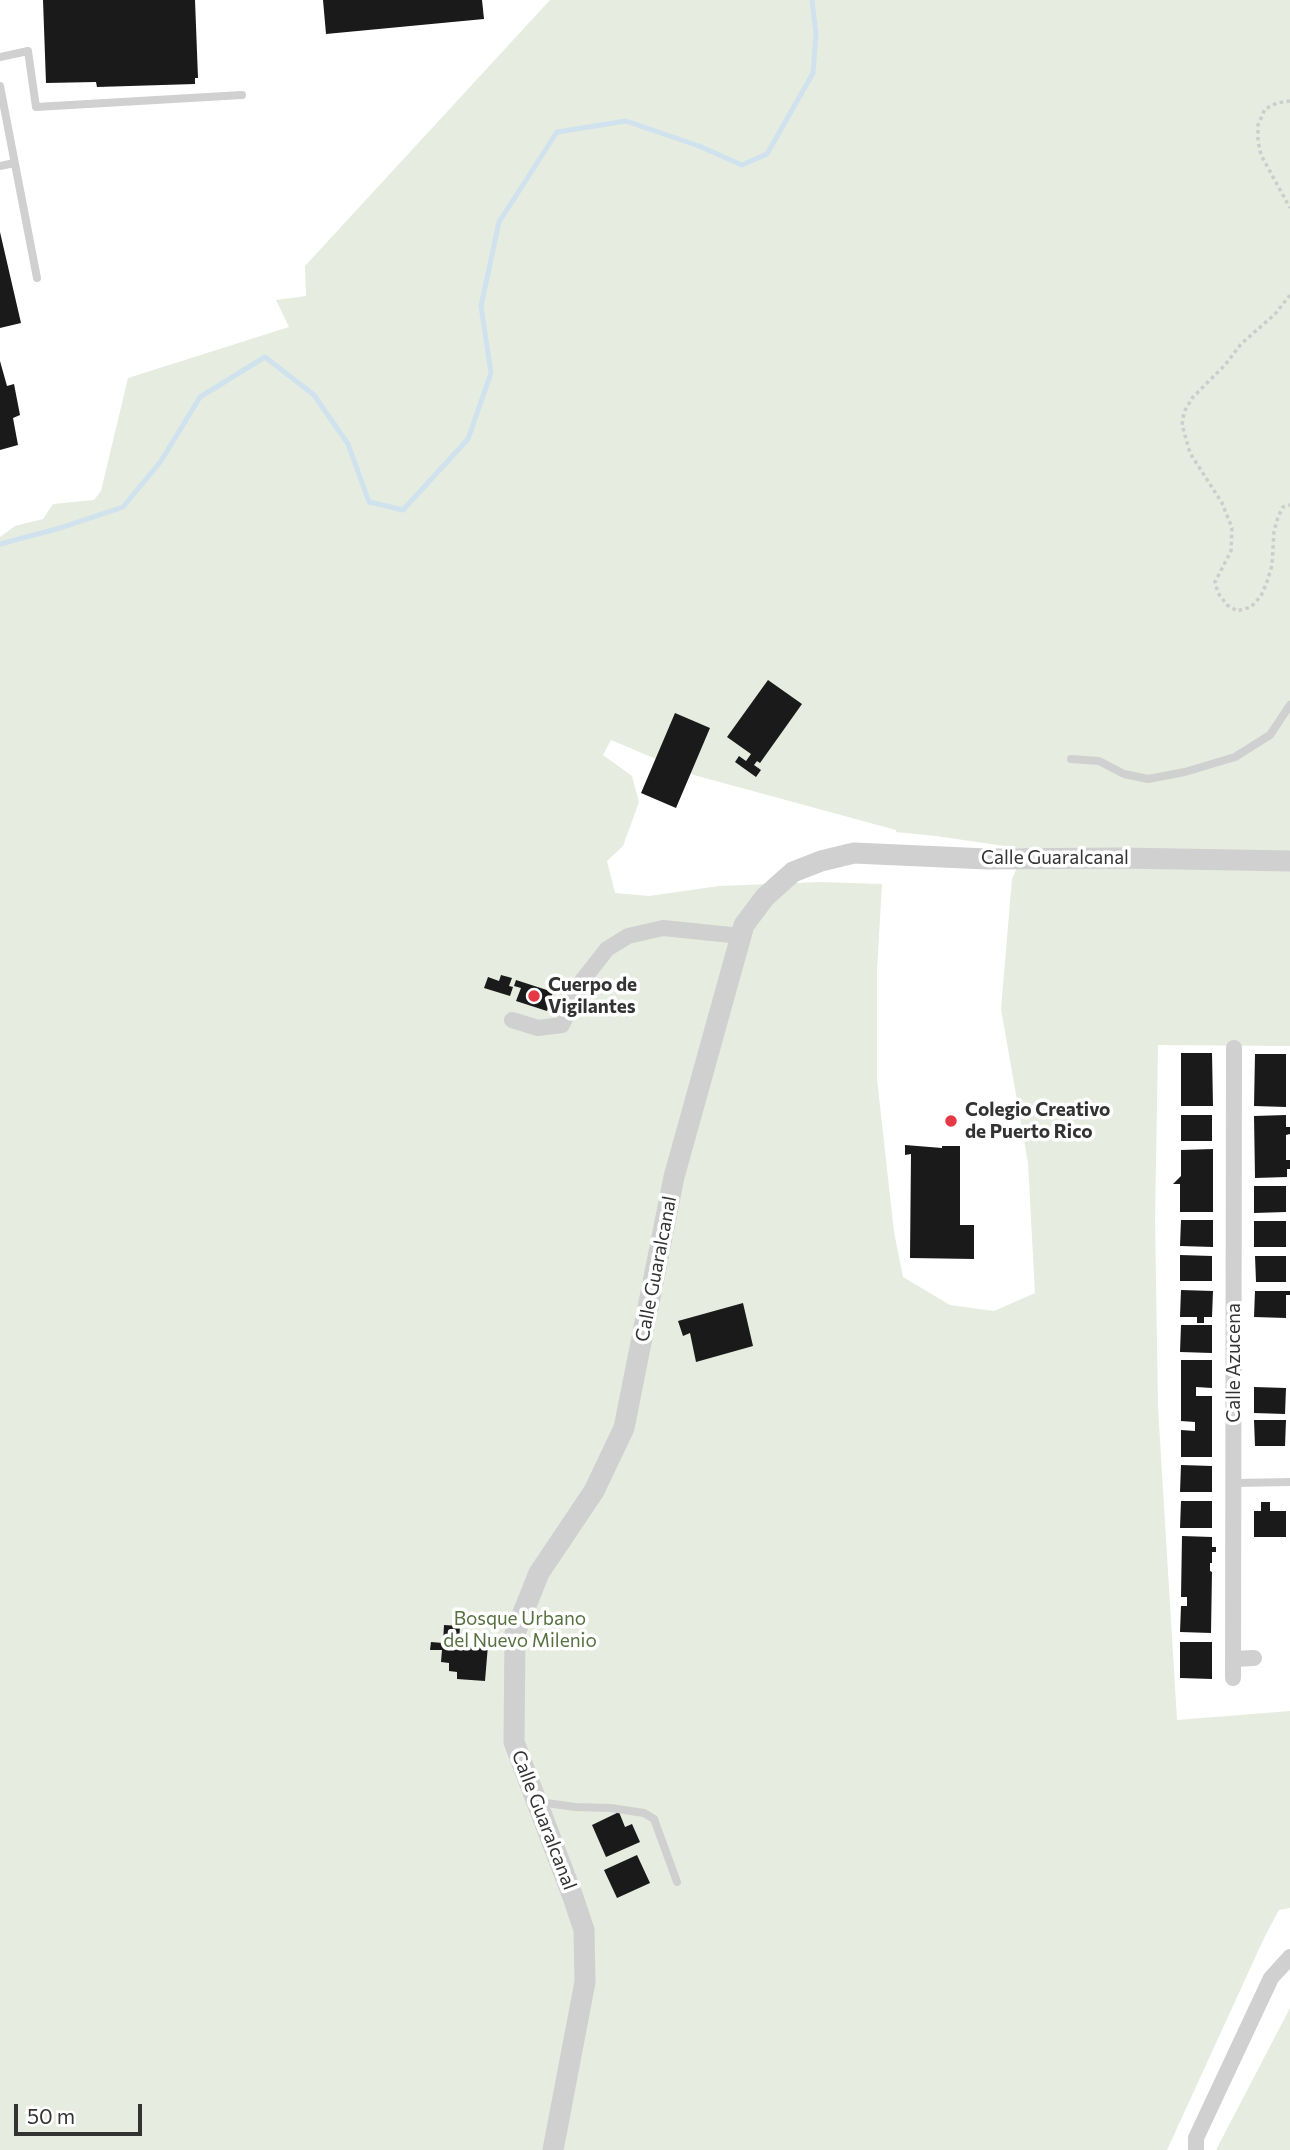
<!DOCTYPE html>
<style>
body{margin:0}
#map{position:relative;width:1290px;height:2150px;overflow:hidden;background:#fff;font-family:Commissioner,sans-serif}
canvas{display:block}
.scale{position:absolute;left:14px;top:2104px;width:128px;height:32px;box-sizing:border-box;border:4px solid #333;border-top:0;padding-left:9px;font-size:21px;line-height:24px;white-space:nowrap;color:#333;-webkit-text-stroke:5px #fff;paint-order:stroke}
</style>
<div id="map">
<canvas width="1290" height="2150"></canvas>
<div class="scale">50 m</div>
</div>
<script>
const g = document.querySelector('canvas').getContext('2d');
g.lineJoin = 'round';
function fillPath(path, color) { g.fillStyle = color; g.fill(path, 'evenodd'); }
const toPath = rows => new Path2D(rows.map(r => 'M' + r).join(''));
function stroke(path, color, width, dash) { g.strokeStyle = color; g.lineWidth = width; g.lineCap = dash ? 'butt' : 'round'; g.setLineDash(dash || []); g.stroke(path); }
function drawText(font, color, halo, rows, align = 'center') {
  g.font = font + ' Commissioner,sans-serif'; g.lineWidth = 7; g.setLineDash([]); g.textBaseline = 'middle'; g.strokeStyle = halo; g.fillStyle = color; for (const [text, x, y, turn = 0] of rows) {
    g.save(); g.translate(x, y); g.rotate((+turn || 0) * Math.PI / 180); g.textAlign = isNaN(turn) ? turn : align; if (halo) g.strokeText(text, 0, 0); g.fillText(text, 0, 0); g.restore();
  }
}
fillPath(toPath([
 [550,0,1290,0,1290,1046,1158,1045,1155,1220,1158,1407,1177,1720,1290,1711,1290,1908,1279,1910,1265,1936,1167,2150,0,2150,0,537,15,526,43,519,53,504,94,500,101,491,128,378,289,327,276,300,306,296,305,266],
 [611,740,694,775,896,830,896,832,936,836,1025,849,1012,879,1001,1009,1028,1163,1035,1293,994,1311,950,1305,903,1277,894,1232,877,1079,877,969,882,884,821,882,719,886,649,896,615,893,607,861,623,846,639,802,632,776,603,755],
 [1290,2008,1290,2150,1216,2150]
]), '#e6ecdf');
stroke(toPath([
 [0,544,60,528,123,507,161,461,200,397,265,357,314,395,348,444,369,502,403,510,468,439,491,373,481,306,499,222,557,132,626,121,699,146,742,165,767,154,813,73,816,34,812,0]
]), '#cfe2ee', 5);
fillPath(toPath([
 [43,0,195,0,198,78,195,78,195,84,97,87,96,82,46,83],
 [323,0,482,0,484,19,326,34],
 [0,232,21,323,0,328],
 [0,361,7,386,14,384,20,415,13,418,18,445,0,450],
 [768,680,802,704,760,763,757,761,754,765,761,770,756,777,735,762,739,756,746,761,751,754,727,737],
 [675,713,710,728,676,808,641,793],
 [501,975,512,978,509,986,513,987,510,996,484,988,488,977,499,981],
 [516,980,553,992,547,1011,516,1001,521,988,514,986],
 [1181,1053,1212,1053,1213,1106,1181,1106],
 [1255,1054,1286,1054,1286,1107,1254,1106],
 [1181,1115,1212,1115,1212,1141,1181,1141],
 [1286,1115,1286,1127,1290,1127,1290,1134,1286,1135,1286,1160,1290,1160,1290,1169,1287,1169,1287,1177,1255,1178,1254,1116],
 [905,1145,942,1148,942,1146,960,1146,960,1225,974,1225,974,1259,910,1258,911,1154,905,1155],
 [1213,1149,1213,1212,1180,1212,1180,1184,1173,1184,1181,1176,1181,1150],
 [1254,1186,1286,1186,1286,1212,1254,1213],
 [1181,1220,1213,1220,1213,1247,1180,1246],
 [1254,1221,1286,1221,1286,1247,1254,1247],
 [1180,1255,1212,1256,1212,1281,1180,1281],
 [1255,1256,1286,1256,1286,1282,1256,1282],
 [1181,1290,1213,1291,1212,1317,1204,1317,1204,1323,1197,1323,1197,1317,1180,1317],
 [1255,1291,1290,1291,1290,1295,1286,1295,1286,1318,1254,1317],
 [743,1303,753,1346,696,1362,690,1333,683,1336,678,1321],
 [1181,1325,1212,1325,1212,1353,1180,1352],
 [1181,1360,1212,1360,1212,1388,1196,1387,1196,1396,1212,1396,1212,1457,1181,1457,1181,1430,1195,1431,1195,1422,1181,1421],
 [1254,1387,1286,1388,1285,1414,1254,1413],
 [1254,1420,1286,1420,1285,1446,1255,1446],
 [1181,1465,1212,1466,1212,1492,1180,1492],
 [1181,1501,1212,1501,1212,1528,1180,1528],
 [1261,1502,1270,1502,1270,1511,1286,1511,1286,1537,1254,1537,1254,1511,1261,1511],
 [1182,1536,1212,1537,1212,1547,1216,1547,1216,1552,1212,1552,1212,1563,1210,1563,1210,1571,1212,1572,1211,1633,1180,1632,1181,1606,1187,1606,1187,1597,1181,1597],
 [444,1625,460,1626,459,1643,488,1645,485,1681,457,1679,457,1672,449,1671,449,1663,441,1662,442,1650,430,1650,431,1642,443,1643],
 [1180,1642,1212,1642,1212,1679,1180,1678],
 [619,1812,625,1827,632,1824,640,1842,606,1857,592,1825],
 [637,1855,650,1883,617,1898,604,1870]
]), '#1a1a1a');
stroke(toPath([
 [1290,101,1277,103,1265,109,1258,125,1258,141,1261,155,1290,208],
 [1290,295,1275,314,1241,344,1225,365,1193,397,1184,412,1182,425,1190,453,1222,503,1232,528,1231,551,1215,582,1218,593,1227,605,1237,611,1251,607,1261,596,1267,582,1272,565,1274,531,1278,517,1283,507,1290,505]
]), '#cdcdcd', 3.5, [3.5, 3.5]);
stroke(toPath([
 [0,57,28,51,36,107,242,95],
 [0,86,37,278],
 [0,166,14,163],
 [1071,759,1099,761,1124,774,1148,779,1185,772,1235,757,1270,735,1290,705],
 [1234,1483,1290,1482],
 [539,1802,575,1807,611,1808,644,1813,654,1819,677,1882]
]), '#d0d0d0', 8);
stroke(toPath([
 [512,1020,538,1028,562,1025,582,981,607,949,628,936,663,928,741,936],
 [1234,1659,1254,1658],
 [1233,1678,1234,1048],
 [1196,2150,1196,2138,1271,1978,1290,1957]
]), '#d0d0d0', 16);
stroke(toPath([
 [553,2150,585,1982,584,1930,573,1897,514,1742,515,1633,539,1573,594,1491,624,1428,674,1177,744,925,765,897,793,872,821,861,854,853,987,859,1122,858,1290,861]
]), '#d0d0d0', 21);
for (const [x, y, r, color] of [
 [534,996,7,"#e63946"],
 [951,1121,7,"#e63946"]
]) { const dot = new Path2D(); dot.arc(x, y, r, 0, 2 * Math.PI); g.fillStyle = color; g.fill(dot); stroke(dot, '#fff', 2.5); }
drawText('19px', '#333', '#fff', [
 ["Calle Guaralcanal",1055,858],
 ["Calle Guaralcanal",656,1269,-79],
 ["Calle Azucena",1234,1363,-90],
 ["Calle Guaralcanal",544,1820,69]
]);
drawText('bold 19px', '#333', '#fff', [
 ["Cuerpo de",548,985],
 ["Vigilantes",548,1007],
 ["Colegio Creativo",965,1110],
 ["de Puerto Rico",965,1132]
], 'left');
drawText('19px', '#56703f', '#fff', [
 ["Bosque Urbano",520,1619],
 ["del Nuevo Milenio",520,1641]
]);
</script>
